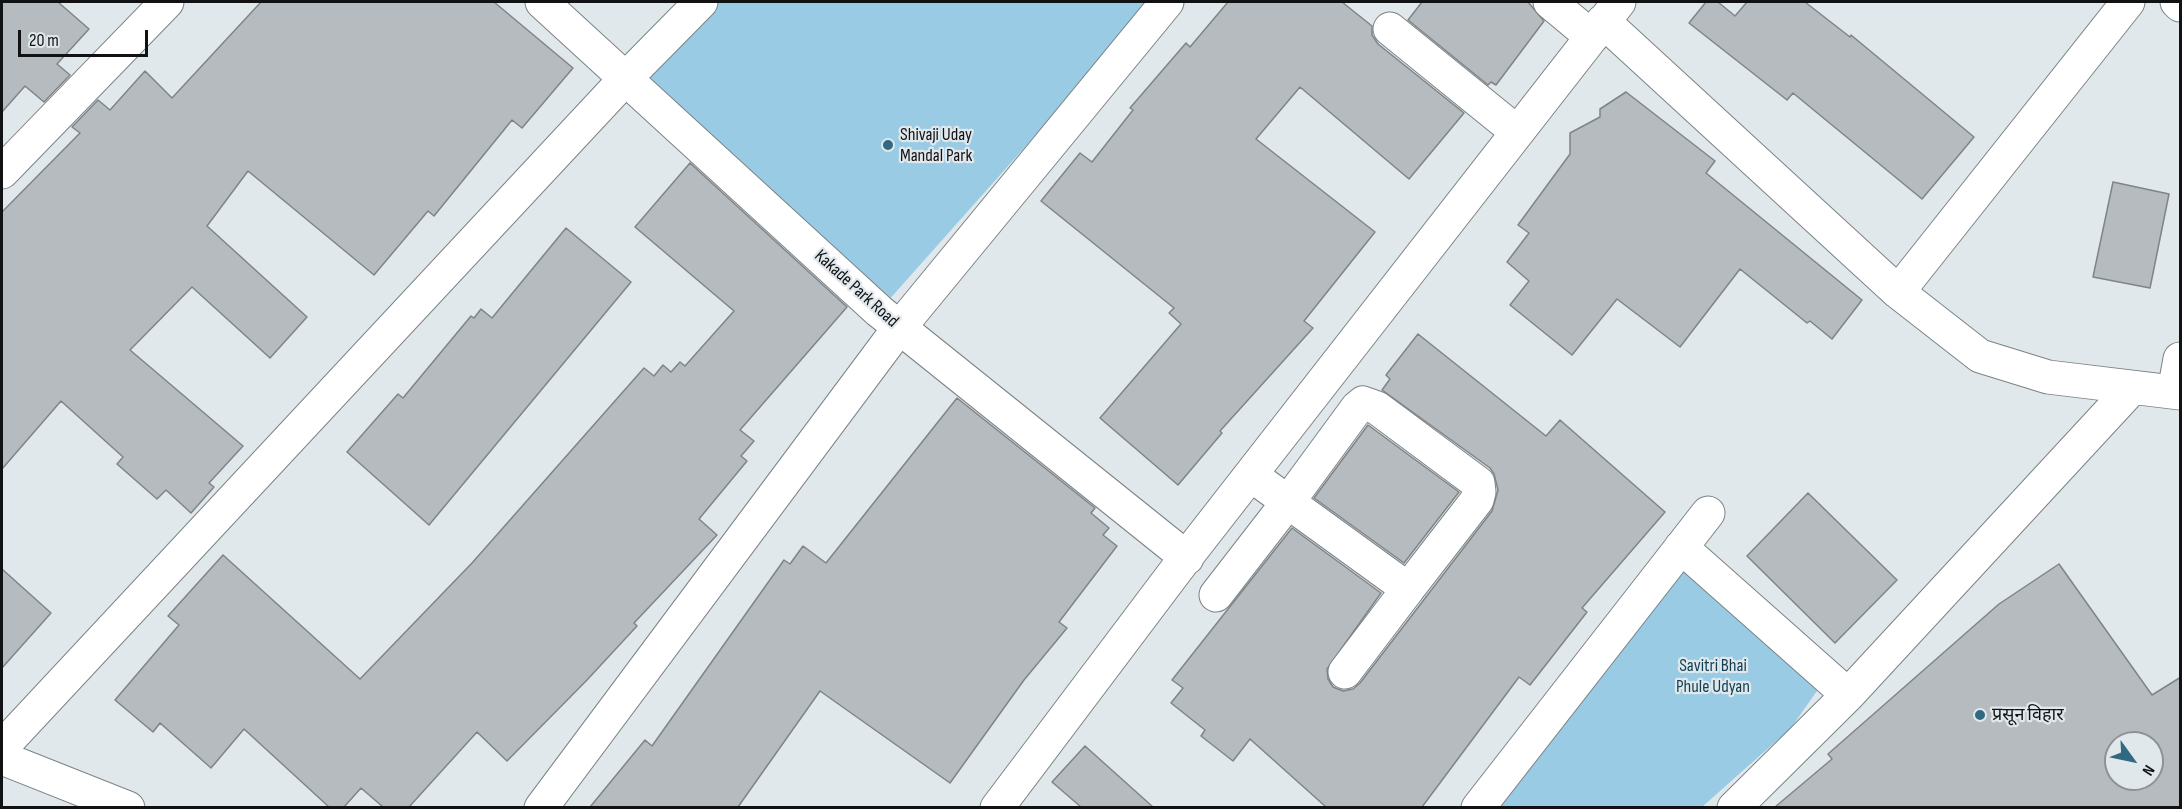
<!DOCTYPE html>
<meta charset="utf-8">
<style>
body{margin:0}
#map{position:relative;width:2182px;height:809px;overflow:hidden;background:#e1e8ec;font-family:"Sofia Sans Condensed",sans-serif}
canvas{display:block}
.frame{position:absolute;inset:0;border:3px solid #101214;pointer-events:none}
.north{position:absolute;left:2104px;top:731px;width:60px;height:60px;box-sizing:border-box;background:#e1e8ec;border:2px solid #8d9296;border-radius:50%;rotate:123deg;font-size:16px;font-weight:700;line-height:24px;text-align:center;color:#101214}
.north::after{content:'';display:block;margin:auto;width:21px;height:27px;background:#316983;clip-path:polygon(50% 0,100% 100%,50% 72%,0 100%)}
.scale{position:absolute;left:18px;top:30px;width:130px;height:27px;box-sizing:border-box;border:3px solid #101214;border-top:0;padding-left:8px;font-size:18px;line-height:21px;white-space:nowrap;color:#101214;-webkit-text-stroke:4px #e1e8ec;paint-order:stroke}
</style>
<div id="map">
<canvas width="2182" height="809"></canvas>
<div class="frame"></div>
<div class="north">N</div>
<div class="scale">20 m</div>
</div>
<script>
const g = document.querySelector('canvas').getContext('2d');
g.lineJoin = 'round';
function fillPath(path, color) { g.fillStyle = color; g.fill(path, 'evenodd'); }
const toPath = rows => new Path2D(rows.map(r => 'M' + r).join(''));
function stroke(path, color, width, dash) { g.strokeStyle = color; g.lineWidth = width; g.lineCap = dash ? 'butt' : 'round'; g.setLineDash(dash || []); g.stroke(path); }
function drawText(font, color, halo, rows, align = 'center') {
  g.font = font + ' "Sofia Sans Condensed","Noto Sans Devanagari",sans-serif'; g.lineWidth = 4.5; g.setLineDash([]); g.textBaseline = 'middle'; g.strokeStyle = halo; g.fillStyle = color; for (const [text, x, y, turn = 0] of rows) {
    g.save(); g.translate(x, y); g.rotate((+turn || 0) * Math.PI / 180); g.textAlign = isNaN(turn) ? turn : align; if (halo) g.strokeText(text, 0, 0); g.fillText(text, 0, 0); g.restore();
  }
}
fillPath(toPath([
 [701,2,1154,2,879,311,627,77],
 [1703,544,1827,657,1819,688,1791,728,1702,807,1491,808]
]), '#99cbe5');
const building = toPath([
 [2,2,58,2,89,29,57,64,70,75,44,102,25,86,2,112,2,2],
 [261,2,494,2,573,68,522,128,512,120,434,216,428,211,374,275,248,171,207,226,307,317,270,358,192,287,130,350,243,446,209,483,214,487,191,513,166,490,157,499,117,464,123,457,61,401,2,469,2,212,80,133,72,127,98,100,110,110,145,71,172,98,261,2],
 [1228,2,1342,2,1372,26,1372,35,1378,44,1464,113,1409,179,1300,87,1256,139,1375,232,1304,321,1313,328,1220,431,1222,433,1178,485,1100,418,1181,324,1169,313,1174,308,1041,201,1080,153,1092,162,1133,110,1130,108,1186,43,1190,47,1228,2],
 [1422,2,1528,2,1544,21,1496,85,1491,82,1488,85,1408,20,1422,2],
 [1706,2,1718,2,1735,16,1747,2,1805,2,1850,37,1851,35,1974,137,1922,199,1793,93,1787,100,1689,23,1706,2],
 [1626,92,1715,161,1706,173,1862,300,1832,339,1810,321,1807,323,1740,269,1680,347,1617,299,1572,355,1510,305,1529,281,1507,262,1529,233,1518,225,1570,154,1570,133,1600,117,1600,109,1626,92],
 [690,163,847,307,740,430,754,441,741,456,747,461,699,519,717,535,634,623,637,626,587,680,507,761,477,732,409,807,383,807,361,788,344,807,329,807,244,729,211,768,160,723,153,732,115,700,179,625,168,616,223,555,360,679,472,563,644,368,654,376,663,365,671,372,680,362,685,366,734,311,635,227,690,163],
 [2113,182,2169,194,2150,288,2093,277,2113,182],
 [566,228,631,282,429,525,347,452,398,394,403,398,471,316,474,318,481,309,492,318,566,228],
 [1418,334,1546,436,1560,420,1665,512,1582,608,1587,612,1530,685,1519,677,1422,807,1326,807,1250,739,1233,761,1201,736,1205,730,1171,703,1183,688,1172,680,1292,528,1381,593,1327,669,1328,679,1333,687,1343,691,1353,689,1360,683,1492,511,1498,490,1494,474,1490,468,1382,390,1390,379,1386,375,1418,334],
 [957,398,1095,508,1091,513,1109,528,1103,535,1117,546,1059,622,1067,628,1024,680,950,783,820,691,738,807,590,807,645,740,652,746,784,560,790,564,803,546,826,563,957,398],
 [1368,425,1459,492,1404,563,1314,498,1368,425],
 [1808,493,1897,580,1835,643,1747,556,1808,493],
 [2059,564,2152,695,2181,677,2181,807,1775,807,1832,759,1828,754,1999,604,2059,564],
 [2116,743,2152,743,2152,779,2116,779,2116,743],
 [2,569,51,613,2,668,2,569],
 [1085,746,1153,807,1081,807,1052,782,1085,746]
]);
fillPath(building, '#b5bbbf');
stroke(building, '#7e8487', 1.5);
const minor = toPath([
 [542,2,879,311,1187,558],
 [1550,2,1592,37],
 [2177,2,2180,5],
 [1603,21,1898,292,1980,356,2048,377,2180,393],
 [1390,29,1517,132],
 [2,172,167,2],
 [1898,292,2128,2],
 [2174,392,2180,359],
 [1681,547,1848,695],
 [1216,595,1288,502,1357,408,1363,403,1377,408,1478,483,1479,492,1477,500,1408,589,1288,502,1251,475],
 [1345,672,1408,589],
 [2,747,627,77,701,2],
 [2,758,128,808],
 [541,808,899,328,1167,2],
 [997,808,1177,569,1619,2],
 [1478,808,1708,513],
 [1734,808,1848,695,2132,388]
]);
stroke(minor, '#7c8386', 35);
stroke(minor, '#fff', 33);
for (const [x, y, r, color] of [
 [888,145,6,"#316983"],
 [1980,715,6,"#316983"]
]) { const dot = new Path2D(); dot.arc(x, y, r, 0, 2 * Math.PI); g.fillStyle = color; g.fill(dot); stroke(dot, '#e1e8ec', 2); }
drawText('18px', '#101214', '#e1e8ec', [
 ["Shivaji Uday",900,135],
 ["Mandal Park",900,156],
 ["प्रसून विहार",1992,715]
], 'left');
drawText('18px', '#101214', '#e1e8ec', [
 ["Kakade Park Road",856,289,42]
]);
drawText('18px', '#103e52', '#e1e8ec', [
 ["Savitri Bhai",1713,666],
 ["Phule Udyan",1713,687]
]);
</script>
